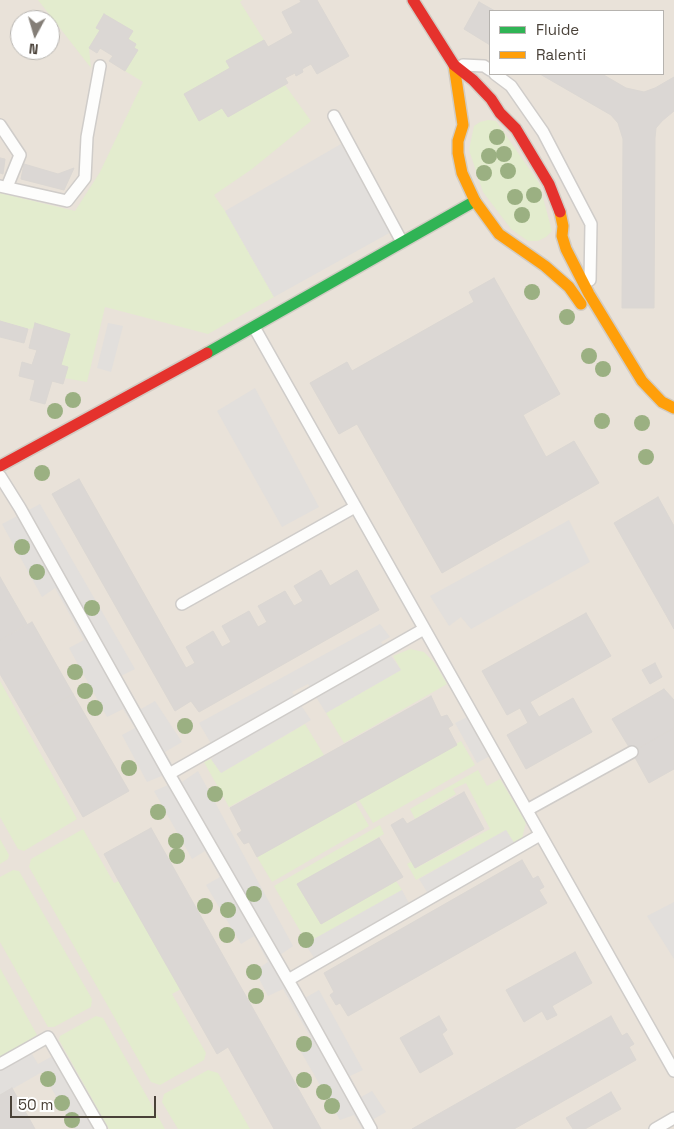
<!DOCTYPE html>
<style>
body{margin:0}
#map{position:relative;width:674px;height:1129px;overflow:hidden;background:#f2f0ed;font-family:"Space Grotesk",sans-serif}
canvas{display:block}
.legend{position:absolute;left:489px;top:10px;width:175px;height:65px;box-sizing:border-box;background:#fff;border:1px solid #b6b3af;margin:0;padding:6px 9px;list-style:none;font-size:15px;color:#494138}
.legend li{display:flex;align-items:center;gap:10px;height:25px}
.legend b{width:25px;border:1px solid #b6b3af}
.north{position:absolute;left:10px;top:10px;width:50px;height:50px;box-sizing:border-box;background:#fff;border:1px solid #b6b3af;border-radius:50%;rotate:186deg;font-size:14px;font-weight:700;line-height:20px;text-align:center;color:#494138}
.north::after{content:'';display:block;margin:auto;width:18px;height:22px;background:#847e77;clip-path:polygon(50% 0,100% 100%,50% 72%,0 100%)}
.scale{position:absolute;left:10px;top:1096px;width:146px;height:22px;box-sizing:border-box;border:2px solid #494138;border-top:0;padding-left:6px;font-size:15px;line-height:18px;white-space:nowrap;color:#494138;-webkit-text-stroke:4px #fff;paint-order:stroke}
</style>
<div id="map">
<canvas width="674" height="1129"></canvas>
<ul class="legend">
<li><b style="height:6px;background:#30b455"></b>Fluide</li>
<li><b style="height:6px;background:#ff9f0a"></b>Ralenti</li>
</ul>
<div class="north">N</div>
<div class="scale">50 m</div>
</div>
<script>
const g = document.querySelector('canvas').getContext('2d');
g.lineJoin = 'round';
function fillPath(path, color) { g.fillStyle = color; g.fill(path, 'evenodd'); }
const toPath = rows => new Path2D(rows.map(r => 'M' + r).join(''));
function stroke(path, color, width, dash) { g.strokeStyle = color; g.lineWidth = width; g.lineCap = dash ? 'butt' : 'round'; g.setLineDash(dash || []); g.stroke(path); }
fillPath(toPath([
 [0,0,674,0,674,1129,0,1129],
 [490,11,663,11,663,74,490,74],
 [20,20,50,20,50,50,20,50]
]), '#e9e2d9');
fillPath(toPath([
 [38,0,242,0,240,2,264,40,226,61,230,68,199,121,222,108,228,117,285,85,311,121,252,169,214,195,225,211,274,297,208,334,105,307,87,382,64,378,35,328,28,329,0,321,0,193,75,211,100,172,143,82,125,71,137,50,134,48,136,44,128,39,133,31,104,14,96,27,100,30,89,48,91,68],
 [488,120,496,121,539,183,552,231,546,237,538,241,528,241,511,229,483,192,469,150,474,126,480,122],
 [410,649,424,652,434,662,447,684,344,743,326,713,401,670,393,656],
 [0,681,77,819,24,851,18,849,0,817],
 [305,724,324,755,229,807,204,762,211,759,221,773],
 [461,741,475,765,373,823,359,800],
 [478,770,487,786,500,779,526,822,519,851,506,830,416,880,407,864,412,861,416,868,490,829,466,783,453,789,456,794,415,819,410,809],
 [355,802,369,826,272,882,257,857],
 [380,825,384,834,297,884,321,924,396,881,402,890,312,940,303,936,274,886],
 [83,829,114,883,119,881,181,989,172,994,206,1053,204,1060,160,1085,151,1082,29,867,31,859],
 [0,839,9,855,8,859,0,864],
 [13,870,19,871,92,999,91,1007,54,1027,48,1027,0,942,0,877],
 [0,968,37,1035,0,1058],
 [96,1016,103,1018,165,1129,109,1129,59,1040,60,1036],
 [208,1070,218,1073,250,1129,178,1129,162,1102,164,1094]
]), '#e3ecce');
fillPath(toPath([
 [341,144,391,232,274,297,225,211],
 [108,323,123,326,111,372,97,368],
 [255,388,319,507,282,527,217,411],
 [40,504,135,669,121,676,141,709,155,701,182,742,165,752,182,782,198,771,293,946,280,955,305,998,319,990,363,1070,350,1076,361,1097,372,1091,386,1112,372,1120,378,1129,362,1129,354,1115,340,1120,297,1045,311,1038,283,989,268,996,255,971,268,962,254,936,241,944,206,885,220,877,205,851,192,859,154,791,168,785,164,775,147,782,122,735,135,728,123,709,107,717,69,648,84,640,55,588,42,597,2,524],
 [569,520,590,562,471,629,461,617,449,626,430,596],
 [380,624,390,637,381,642,401,670,326,713,308,684,292,692,311,720,221,773,211,759,217,754,199,723],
 [475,713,497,752,477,763,455,723],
 [506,830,519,851,432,900,419,879],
 [402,890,413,911,319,965,305,944],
 [674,902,674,959,647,916],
 [27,1046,38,1064,60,1052,104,1129,75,1129,42,1072,0,1096,0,1062]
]), '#e2dfdc');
const building = toPath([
 [300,0,317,0,349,56,317,74,311,64,302,69,303,72,296,76,295,73,285,78,288,83,228,117,222,108,199,121,184,94,230,68,226,61,264,40,268,47,293,33,282,12,301,2,300,0],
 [479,2,495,11,490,11,490,45,464,29,479,2],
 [104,14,133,31,128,39,136,44,134,48,138,50,125,71,109,61,113,56,100,48,97,53,89,48,100,30,96,28,104,14],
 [540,74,602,74,626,88,644,92,655,88,674,77,674,111,662,121,656,128,655,138,654,308,622,308,623,139,618,123,611,115,540,74],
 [0,158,5,159,3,174,0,173,0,158],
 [24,164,58,174,74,168,64,190,21,179,24,164],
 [494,278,560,394,523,415,546,457,574,441,599,483,442,573,357,424,339,434,310,383,347,362,352,371,474,302,469,292,494,278],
 [0,321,28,329,24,343,0,337,0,321],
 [35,323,70,334,61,365,68,367,63,384,52,381,45,404,30,400,35,380,19,376,22,362,32,365,37,350,29,348,35,323],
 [79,479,186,668,195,663,186,647,213,631,222,647,231,642,222,626,249,611,258,627,267,622,258,606,285,591,294,606,303,601,294,586,321,570,330,586,357,570,379,610,199,712,191,701,175,711,52,494,79,479],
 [658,497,674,526,674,629,614,523,658,497],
 [0,577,27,624,0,640,0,577],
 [586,613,611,656,530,702,539,717,573,698,592,732,526,769,507,735,528,723,520,708,507,715,482,671,586,613],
 [32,622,73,694,27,720,0,674,0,640,32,622],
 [655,663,662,677,650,684,642,670,655,663],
 [664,689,674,700,674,728,632,752,612,719,664,689],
 [73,694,129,791,83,817,27,720,73,694],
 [431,696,441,717,447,715,453,725,448,728,457,745,257,857,249,842,244,844,237,834,242,831,230,808,431,696],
 [674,728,674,769,649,783,632,752,674,728],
 [464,792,484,829,415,868,391,825,403,818,407,824,464,792],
 [151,828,177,874,321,1129,274,1129,228,1047,217,1054,117,878,104,854,151,828],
 [379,838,403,877,321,924,297,884,379,838],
 [522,860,533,879,538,876,544,887,539,890,547,903,348,1016,340,1003,336,1005,330,995,334,992,324,973,522,860],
 [575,952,592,983,552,1006,557,1015,547,1020,542,1011,524,1022,506,990,575,952],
 [439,1016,447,1030,442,1034,453,1054,420,1073,400,1038,439,1016],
 [611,1016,622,1036,627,1033,634,1044,629,1047,636,1060,514,1129,412,1129,611,1016],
 [12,1088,35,1129,0,1129,0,1095,12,1088],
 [611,1092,621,1109,585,1129,573,1129,566,1118,611,1092]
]);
fillPath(building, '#dbd7d4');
stroke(building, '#dbd7d3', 1);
const lane = toPath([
 [463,65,484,66,490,70],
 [495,74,511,86,543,132,591,224,590,280],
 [334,116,402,242],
 [0,125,20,155,7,187],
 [0,186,67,201,85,178,87,137,100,66],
 [254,327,674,1071],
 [0,476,20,508,169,774,296,994,371,1129],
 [182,604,355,507],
 [169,774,424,629],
 [527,810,632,752],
 [288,980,540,835],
 [0,1064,48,1037,101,1129],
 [655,1129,674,1118]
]);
const fast = toPath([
 [207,353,475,201]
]);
const slow = toPath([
 [454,65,463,125,458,141,458,153,462,173,475,201,499,234,545,266,569,287,581,304],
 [560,212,563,226,562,236,566,249,589,294,642,381,662,402,674,408]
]);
const jam = toPath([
 [413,0,454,65,473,80,491,99,500,113,516,129,549,184,560,212],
 [0,466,207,353]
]);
stroke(lane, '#cfccc9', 14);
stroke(fast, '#d2ccc4', 14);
stroke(slow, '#d2ccc4', 14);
stroke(jam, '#d2ccc4', 14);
stroke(lane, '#fdfdfc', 11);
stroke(fast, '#30b455', 11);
stroke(slow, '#ff9f0a', 11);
stroke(jam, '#e5322d', 11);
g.fillStyle = '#9bb082';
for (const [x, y] of [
 [497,137],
 [504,154],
 [489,156],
 [508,171],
 [484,173],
 [534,195],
 [515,197],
 [522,215],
 [532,292],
 [567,317],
 [589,356],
 [603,369],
 [73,400],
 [55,411],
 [602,421],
 [642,423],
 [646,457],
 [42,473],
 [22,547],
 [37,572],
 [92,608],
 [75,672],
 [85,691],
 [95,708],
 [185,726],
 [129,768],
 [215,794],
 [158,812],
 [176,841],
 [177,856],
 [254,894],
 [205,906],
 [228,910],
 [227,935],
 [306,940],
 [254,972],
 [256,996],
 [304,1044],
 [48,1079],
 [304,1080],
 [324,1092],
 [62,1103],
 [332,1106],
 [72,1120]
]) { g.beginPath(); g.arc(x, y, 8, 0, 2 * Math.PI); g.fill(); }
</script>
